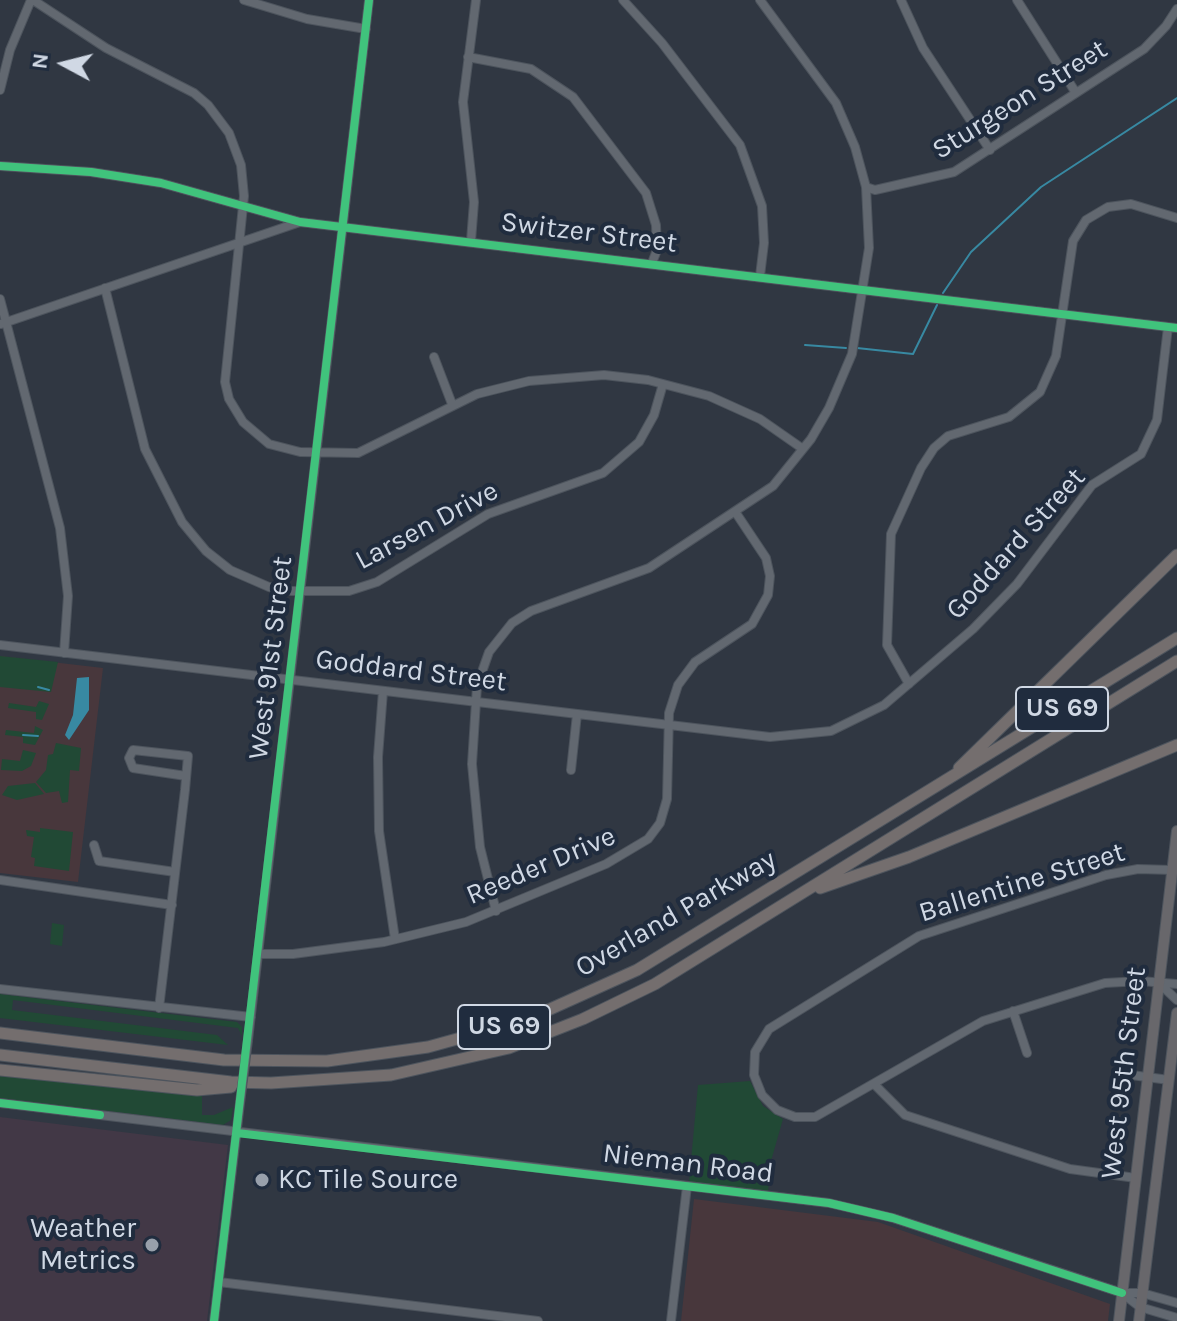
<!DOCTYPE html>
<style>
body{margin:0}
#map{position:relative;width:1177px;height:1321px;overflow:hidden;background:#303742;font-family:Karla,sans-serif}
canvas{display:block}
.north{position:absolute;left:24px;top:24px;width:80px;height:80px;-webkit-text-stroke:6px #202c3e;paint-order:stroke;rotate:277deg;font-size:22px;font-weight:700;line-height:32px;text-align:center;color:#d0d8e4}
.north::after{content:'';display:block;margin:auto;width:28px;height:36px;background:#d0d8e4;clip-path:polygon(50% 0,100% 100%,50% 72%,0 100%)}
</style>
<div id="map">
<canvas width="1177" height="1321"></canvas>
<div class="north">N</div>
</div>
<script>
const g = document.querySelector('canvas').getContext('2d');
g.lineJoin = 'round';
function fillPath(path, color) { g.fillStyle = color; g.fill(path, 'evenodd'); }
const toPath = rows => new Path2D(rows.map(r => 'M' + r).join(''));
function stroke(path, color, width, dash) { g.strokeStyle = color; g.lineWidth = width; g.lineCap = dash ? 'butt' : 'round'; g.setLineDash(dash || []); g.stroke(path); }
function drawText(font, color, halo, rows, align = 'center') {
  g.font = font + ' Karla,sans-serif'; g.lineWidth = 8; g.setLineDash([]); g.textBaseline = 'middle'; g.strokeStyle = halo; g.fillStyle = color; for (const [text, x, y, turn = 0] of rows) {
    g.save(); g.translate(x, y); g.rotate((+turn || 0) * Math.PI / 180); g.textAlign = isNaN(turn) ? turn : align; if (halo) g.strokeText(text, 0, 0); g.fillText(text, 0, 0); g.restore();
  }
}
fillPath(toPath([
 [0,1117,228,1145,207,1321,0,1321]
]), '#423846');
fillPath(toPath([
 [0,656,103,668,78,882,0,873],
 [694,1199,878,1222,1110,1304,1108,1321,681,1321]
]), '#48373c');
fillPath(toPath([
 [0,656,58,662,51,692,0,687],
 [39,701,49,704,42,720,36,719,36,712,8,708,9,703,36,707],
 [35,726,43,730,35,745,23,743,23,737,5,735,6,730,34,733],
 [56,743,81,748,79,771,70,770,68,802,62,803,59,791,46,793,36,782,46,770,48,755,53,754],
 [23,750,36,753,31,766,22,771,1,770,2,759,20,761],
 [35,783,44,794,17,800,2,795,8,786],
 [40,828,73,832,69,871,34,866,35,858,31,857,34,837,27,836,26,830,40,832],
 [52,923,64,925,62,946,50,944],
 [0,994,237,1022,242,1027,242,1036,238,1028,13,1000,12,1010,217,1035,228,1045,0,1018],
 [0,1076,202,1096,202,1115,214,1115,233,1107,231,1120,223,1125,0,1098],
 [750,1081,763,1106,783,1119,771,1161,768,1192,689,1182,698,1085]
]), '#214935');
fillPath(toPath([
 [89,677,89,710,69,740,65,735,73,715,77,678]
]), '#3889a2');
stroke(toPath([
 [943,293,971,252,1041,187,1177,98],
 [805,345,846,348],
 [857,348,913,354,937,305],
 [38,687,49,690],
 [23,735,38,736]
]), '#3889a2', 2);
const minor = toPath([
 [33,0,106,48,194,93,208,105,229,133,241,165,244,196,225,382,229,399,243,422,269,444,300,452,358,453,477,394,529,381,604,375,648,380,709,396,760,419,803,449],
 [244,0,307,19,366,29],
 [623,0,662,43,740,145,762,206,764,243,760,276],
 [901,0,923,48,990,150],
 [1017,0,1076,93],
 [468,57,531,69,573,97,646,193,656,225,657,250,652,263],
 [0,90,10,50,31,0],
 [0,166,91,172,161,183,300,222,1177,328],
 [866,187,875,190,954,172,1144,49,1166,26,1177,9],
 [471,241,474,202,463,102,476,0],
 [105,288,145,449,182,522,206,551,230,570,269,587,292,591,349,591,377,582,488,514,603,473,639,442,654,415,663,384],
 [0,299,60,528,68,596,64,653],
 [1,324,300,222],
 [434,357,452,404],
 [0,645,770,737,831,731,884,705,973,629,1017,584,1092,485,1141,454,1157,420,1168,327],
 [909,684,887,645,891,534,921,468,934,448,948,436,1009,417,1040,392,1056,356,1073,241,1086,220,1108,207,1131,204,1177,218],
 [383,691,378,757,379,831,395,939],
 [571,770,577,714],
 [94,845,99,861,175,872],
 [1172,870,1138,869,1106,875,919,936,769,1029,755,1052,754,1075,762,1095,777,1110,795,1117,815,1117,983,1021,1105,983,1141,981,1177,984],
 [0,880,172,905],
 [496,911,480,847,472,764,477,686,489,652,512,623,531,611,649,568,773,486,811,439,829,408,852,354,869,248,866,187,855,147,836,103,760,0],
 [258,954,293,954,384,942,466,922,606,864,648,839,660,823,667,799,669,713,678,685,695,662,752,624,768,595,770,576,766,558,736,513],
 [1160,984,1177,1000],
 [0,989,251,1017],
 [159,1008,185,790,188,756,133,750,129,758,133,768,186,776],
 [1013,1011,1027,1053],
 [248,1040,369,0],
 [1124,1074,1169,1080],
 [874,1084,905,1115,1070,1169,1136,1178],
 [0,1103,829,1203,893,1218,1071,1276,1122,1293,1140,1307,1177,1318],
 [219,1282,538,1321],
 [1123,1293,1142,1293,1177,1303],
 [214,1321,240,1103],
 [671,1321,687,1186]
]);
const major = toPath([
 [1119,1321,1177,831],
 [1139,1321,1177,1013]
]);
const highway = toPath([
 [959,768,1177,555],
 [820,888,909,857,1177,745],
 [0,1033,224,1060,327,1061,428,1047,526,1020,637,970,1177,638],
 [0,1055,231,1082,271,1083,391,1075,509,1048,583,1019,655,984,1177,661],
 [0,1070,197,1090,231,1087]
]);
stroke(minor, '#4d545d', 10);
stroke(major, '#4d545d', 12);
stroke(highway, '#4d545d', 13);
stroke(minor, '#626870', 8);
stroke(major, '#68676b', 10);
stroke(highway, '#746e6e', 11);
const minorBridge = toPath([
 [240,1103,248,1040]
]);
stroke(minorBridge, '#4d545d', 10, []);
stroke(minorBridge, '#626870', 8);
stroke(toPath([
 [0,166,91,172,161,183,300,222,1177,328],
 [0,1103,100,1115],
 [237,1133,829,1203,893,1218,1122,1293],
 [214,1321,369,0]
]), '#40c37c', 8);
for (const [x, y, r, color] of [
 [262,1180,8,"#98a0ab"],
 [152,1245,8,"#98a0ab"]
]) { const dot = new Path2D(); dot.arc(x, y, r, 0, 2 * Math.PI); g.fillStyle = color; g.fill(dot); stroke(dot, '#202c3e', 3); }
for (const [x, y, w] of [
 [1062,709,92],
 [504,1027,92]
]) { const box = new Path2D(); box.roundRect(x - w / 2, y - 22, w, 44, 6); g.fillStyle = '#202c3e'; g.fill(box); stroke(box, '#d0d8e4', 2); }
drawText('bold 26px', '#d0d8e4', null, [
 ["US 69",1062,709],
 ["US 69",504,1027]
]);
drawText('28px', '#d0d8e4', '#202c3e', [
 ["Sturgeon Street",1020,100,-32],
 ["Switzer Street",589,233,7],
 ["Larsen Drive",427,526,-28],
 ["Goddard Street",1016,544,-48],
 ["West 91st Street",271,658,-83],
 ["Goddard Street",411,671,7],
 ["Reeder Drive",541,866,-23],
 ["Ballentine Street",1022,883,-17],
 ["Overland Parkway",676,914,-30],
 ["West 95th Street",1124,1073,-83],
 ["Nieman Road",688,1164,7]
]);
drawText('28px', '#d0d8e4', '#202c3e', [
 ["KC Tile Source",278,1180],
 ["Weather",136,1229,"right"],
 ["Metrics",136,1261,"right"]
], 'left');
</script>
